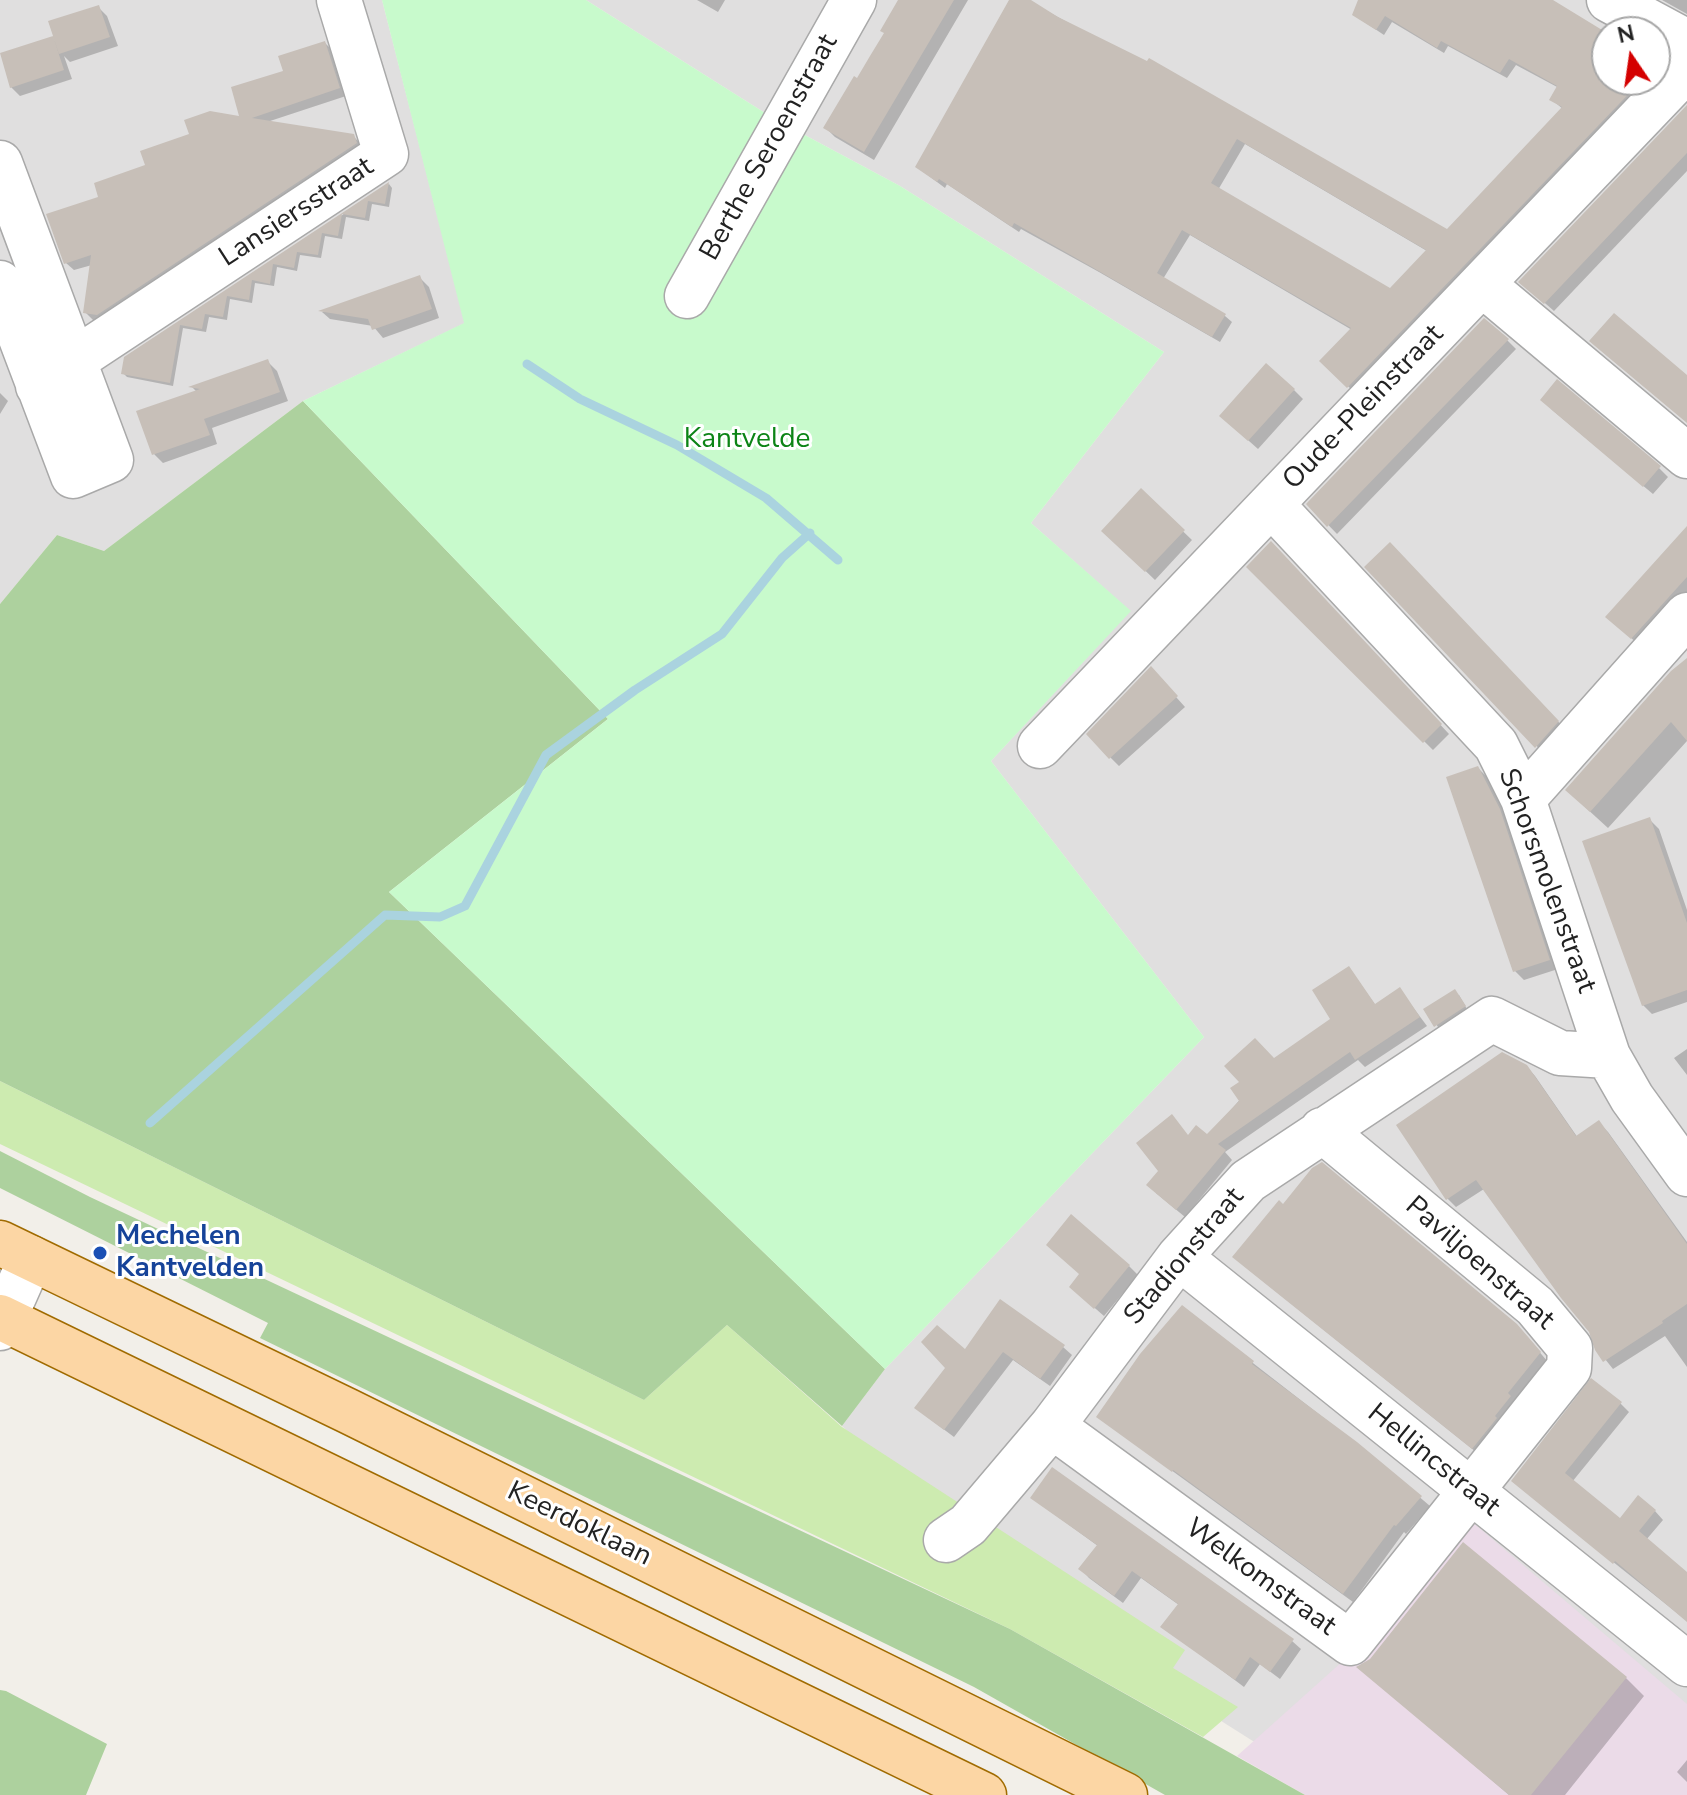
<!DOCTYPE html>
<style>
body{margin:0}
#map{position:relative;width:1687px;height:1795px;overflow:hidden;background:#f2efe9;font-family:"Nunito Sans",sans-serif}
canvas{display:block}
.north{position:absolute;left:1591px;top:16px;width:80px;height:80px;box-sizing:border-box;background:#fff;border:2px solid #a7a7a7;border-radius:50%;rotate:347deg;font-size:22px;font-weight:700;line-height:32px;text-align:center;color:#222}
.north::after{content:'';display:block;margin:auto;width:28px;height:36px;background:#d40000;clip-path:polygon(50% 0,100% 100%,50% 72%,0 100%)}
</style>
<div id="map">
<canvas width="1687" height="1795"></canvas>
<div class="north">N</div>
</div>
<script>
const g = document.querySelector('canvas').getContext('2d');
g.lineJoin = 'round';
function fillPath(path, color) { g.fillStyle = color; g.fill(path, 'evenodd'); }
const toPath = rows => new Path2D(rows.map(r => 'M' + r).join(''));
function stroke(path, color, width, dash) { g.strokeStyle = color; g.lineWidth = width; g.lineCap = dash ? 'butt' : 'round'; g.setLineDash(dash || []); g.stroke(path); }
function drawText(font, color, halo, rows, align = 'center') {
  g.font = font + ' "Nunito Sans",sans-serif'; g.lineWidth = 6; g.setLineDash([]); g.textBaseline = 'middle'; g.strokeStyle = halo; g.fillStyle = color; for (const [text, x, y, turn = 0] of rows) {
    g.save(); g.translate(x, y); g.rotate((+turn || 0) * Math.PI / 180); g.textAlign = isNaN(turn) ? turn : align; if (halo) g.strokeText(text, 0, 0); g.fillText(text, 0, 0); g.restore();
  }
}
fillPath(toPath([
 [0,0,382,0,465,323,303,401,104,551,57,535,0,604],
 [586,0,1687,0,1687,1795,1338,1795,994,1577,842,1426,885,1369,1204,1037,991,761,1130,611,1031,523,1164,352,900,186,773,118],
 [1607,32,1655,32,1655,80,1607,80]
]), '#e0dfdf');
fillPath(toPath([
 [1465,1516,1687,1704,1687,1795,1305,1795,1237,1756,1344,1660]
]), '#ebdbe8');
fillPath(toPath([
 [0,1081,644,1400,727,1325,842,1427,1185,1650,1173,1668,1238,1707,1203,1737,1010,1629,0,1144]
]), '#cdebb0');
fillPath(toPath([
 [303,401,608,719,389,892,885,1369,842,1426,727,1325,644,1400,0,1081,0,604,57,535,104,551],
 [0,1151,90,1197,1010,1629,1305,1795,1165,1795,974,1687,260,1338,268,1323,0,1188],
 [0,1690,6,1691,107,1744,86,1795,0,1795]
]), '#add19e');
fillPath(toPath([
 [382,0,586,0,773,118,900,186,1164,352,1031,523,1131,611,991,761,1204,1037,885,1369,389,892,608,719,303,401,464,323]
]), '#c8facc');
fillPath(toPath([
 [697,0,725,0,718,12],
 [900,0,968,0,874,160,835,137,826,128,858,81,886,34],
 [1012,0,1027,0,1447,232,1563,109,1552,100,1559,88,1516,65,1507,78,1448,46,1444,53,1392,22,1384,35,1354,15,1361,0,1550,0,1607,35,1607,80,1655,80,1355,393,1322,361,1352,330,1190,235,1163,279,1225,316,1232,322,1220,342,1099,272,1021,229,1019,232,947,184,945,188,917,167],
 [1245,144,1427,251,1390,290,1218,190],
 [1662,0,1687,0,1687,14],
 [98,7,107,16,118,46,70,62,64,56,72,79,20,96,11,87,52,38,58,44],
 [325,43,333,51,346,96,267,122,353,136,361,144,105,322,93,320,85,312,92,265,74,270,66,263,101,198,147,166,242,118,285,72],
 [1687,106,1687,171,1554,311,1530,290],
 [389,184,392,188,389,207,372,204,369,221,346,217,342,239,325,236,321,258,300,255,297,271,277,267,274,286,255,283,252,303,230,299,227,320,209,317,206,332,183,328,173,386,127,377,123,373,126,358],
 [420,278,429,287,439,318,383,338,373,326,330,319,322,312],
 [1507,340,1516,349,1337,534,1308,504],
 [268,362,277,371,288,401,212,428,217,444,163,463,154,454,197,392,192,387],
 [1294,390,1303,399,1258,449,1231,425],
 [0,393,8,401,0,414],
 [1551,409,1659,468,1668,477,1653,494],
 [1141,491,1192,540,1155,580,1104,531],
 [1687,530,1687,595,1641,647,1617,625],
 [1271,544,1449,734,1433,750,1249,567],
 [1390,544,1567,731,1545,755,1456,659],
 [1687,661,1687,741,1608,828,1585,807],
 [1159,678,1185,707,1119,766,1110,757],
 [1478,768,1487,777,1508,820,1558,969,1524,980,1515,971],
 [1650,820,1659,829,1687,910,1687,1002,1652,1014,1643,1005],
 [1349,968,1376,1006,1400,990,1427,1026,1365,1067,1358,1060,1225,1152,1232,1160,1185,1217,1156,1193,1189,1137,1207,1137,1274,1061,1333,1020],
 [1459,995,1468,1011,1440,1030,1426,1009],
 [1687,1049,1687,1075,1674,1058],
 [1526,1066,1535,1076,1578,1138,1599,1123,1608,1132,1687,1242,1687,1367,1665,1336,1613,1369,1597,1349,1591,1331,1484,1189,1456,1207,1446,1197],
 [1243,1265,1525,1335,1548,1362,1481,1456],
 [1129,1266,1138,1275,1104,1316,1081,1296],
 [1182,1308,1356,1443,1430,1506,1406,1534,1404,1532,1353,1602,1098,1417],
 [1063,1347,1072,1355,1050,1386,1013,1360,954,1437,926,1416,948,1368,965,1352],
 [1620,1403,1629,1412,1572,1482,1620,1521,1655,1511,1663,1520,1646,1540,1687,1574,1687,1621,1522,1489],
 [1032,1498,1292,1641,1301,1649,1280,1679,1260,1664,1244,1687,1163,1626,1179,1605,1141,1578,1123,1603,1089,1578,1081,1569,1098,1546],
 [1359,1667,1626,1678,1644,1696,1565,1795,1509,1795],
 [1687,1760,1687,1782,1677,1772]
]), '#0003');
stroke(toPath([
 [527,364,580,399,677,445,766,498,838,560],
 [150,1123,385,915,440,917,465,906,546,755,635,690,722,634,782,558,810,533]
]), '#aad3df', 9);
fillPath(toPath([
 [898,0,954,0,864,152,823,128,854,76,857,78,870,56,884,33,880,31],
 [1009,0,1031,0,1058,17,1147,61,1149,58,1447,229,1562,107,1549,100,1557,86,1509,59,1500,73,1441,41,1437,48,1385,16,1376,30,1352,15,1358,0,1553,0,1607,33,1607,80,1642,80,1347,388,1319,361,1351,328,1182,230,1157,273,1226,314,1212,337,1090,266,1014,223,1012,227,939,179,937,182,915,167],
 [1237,139,1426,250,1390,288,1211,183],
 [99,5,110,37,59,54,48,21],
 [53,36,64,70,10,88,0,53],
 [325,41,340,88,252,118,354,134,357,143,97,315,83,313,91,255,64,264,46,214,98,197,94,183,145,165,140,151,189,134,184,120,210,111,239,116,231,87,283,71,278,56],
 [1687,105,1687,153,1544,304,1518,282],
 [389,182,385,204,368,201,365,218,342,214,338,236,322,233,318,255,297,252,294,268,273,264,270,284,252,280,249,300,227,296,223,317,205,314,202,329,180,325,170,383,121,374,124,357],
 [420,275,432,309,372,330,368,319,318,311],
 [1614,313,1687,375,1687,423,1589,341],
 [1484,318,1509,339,1327,527,1306,504],
 [268,359,280,392,204,419,210,435,152,455,136,411,200,389,188,387],
 [1266,363,1295,389,1248,441,1219,416],
 [1557,379,1661,466,1643,487,1540,400],
 [1141,488,1185,530,1145,572,1101,531],
 [1687,526,1687,577,1631,639,1605,617],
 [1271,541,1442,724,1423,743,1246,567],
 [1390,542,1559,721,1535,748,1364,567],
 [1687,658,1687,741,1671,722,1590,812,1565,790,1671,671],
 [1151,666,1178,696,1109,759,1086,734],
 [1478,766,1500,809,1550,960,1513,972,1446,777],
 [1650,817,1687,923,1687,990,1642,1006,1582,841],
 [1349,966,1375,1004,1400,987,1420,1017,1355,1060,1350,1052,1218,1144,1226,1150,1176,1210,1146,1185,1158,1171,1136,1143,1172,1114,1188,1135,1196,1125,1207,1134,1239,1101,1230,1088,1239,1082,1224,1066,1255,1038,1274,1058,1330,1019,1312,990],
 [1455,989,1466,1006,1434,1027,1423,1009],
 [1502,1052,1527,1065,1576,1136,1599,1120,1687,1244,1687,1304,1662,1321,1663,1323,1603,1362,1595,1350,1589,1332,1561,1298,1476,1180,1446,1200,1396,1125],
 [1322,1162,1517,1324,1541,1352,1508,1393,1511,1396,1495,1416,1497,1418,1472,1449,1232,1257,1279,1200,1283,1204,1312,1168],
 [1071,1214,1130,1265,1094,1309,1069,1287,1079,1274,1046,1245],
 [1000,1299,1065,1345,1040,1379,1003,1352,944,1430,914,1408,945,1368,921,1342,937,1325,965,1349],
 [1182,1305,1254,1361,1252,1364,1357,1442,1422,1496,1396,1526,1394,1525,1343,1594,1173,1470,1172,1472,1096,1417,1140,1354],
 [1591,1378,1622,1402,1565,1473,1620,1518,1638,1495,1656,1510,1639,1531,1687,1572,1687,1622,1615,1561,1613,1564,1511,1481],
 [1052,1467,1294,1639,1270,1672,1250,1657,1235,1680,1160,1627,1178,1604,1132,1571,1114,1596,1078,1569,1097,1545,1030,1498],
 [1463,1542,1627,1677,1531,1795,1509,1795,1356,1667,1370,1659]
]), '#c7bfb8');
const minor = toPath([
 [1609,0,1687,42],
 [0,163,111,460,73,476,0,283],
 [1482,284,1687,456],
 [687,296,854,0],
 [38,386,73,361,386,154,339,0],
 [1272,505,1496,745,1523,799,1608,1056,1632,1098,1687,1174],
 [1040,746,1687,69],
 [1523,799,1687,615],
 [1179,1257,1687,1664],
 [0,1328,31,1258],
 [1052,1426,1350,1643,1569,1368,1570,1348,1535,1306,1322,1130],
 [946,1540,968,1525,1052,1426,1179,1257,1248,1181,1492,1019,1560,1053,1608,1056]
]);
const major = toPath([
 [0,1243,348,1411,1125,1795],
 [0,1317,984,1795]
]);
stroke(minor, '#a9a9a9', 47);
stroke(major, '#a06b00', 47);
stroke(minor, '#fff', 44);
stroke(major, '#fcd6a4', 44);
for (const [x, y, r, color] of [
 [100,1253,8,"#1a4fb4"]
]) { const dot = new Path2D(); dot.arc(x, y, r, 0, 2 * Math.PI); g.fillStyle = color; g.fill(dot); stroke(dot, '#fff', 3); }
drawText('28px', '#222', '#fff', [
 ["Berthe Seroenstraat",770,148,-61],
 ["Lansiersstraat",297,213,-33],
 ["Oude-Pleinstraat",1364,408,-46],
 ["Schorsmolenstraat",1546,881,70],
 ["Stadionstraat",1185,1257,-50],
 ["Paviljoenstraat",1479,1264,41],
 ["Hellincstraat",1433,1461,39],
 ["Keerdoklaan",579,1525,26],
 ["Welkomstraat",1260,1578,36]
]);
drawText('28px', '#0c8416', '#fff', [
 ["Kantvelde",747,440]
]);
drawText('bold 28px', '#164399', '#fff', [
 ["Mechelen",116,1237],
 ["Kantvelden",116,1269]
], 'left');
</script>
